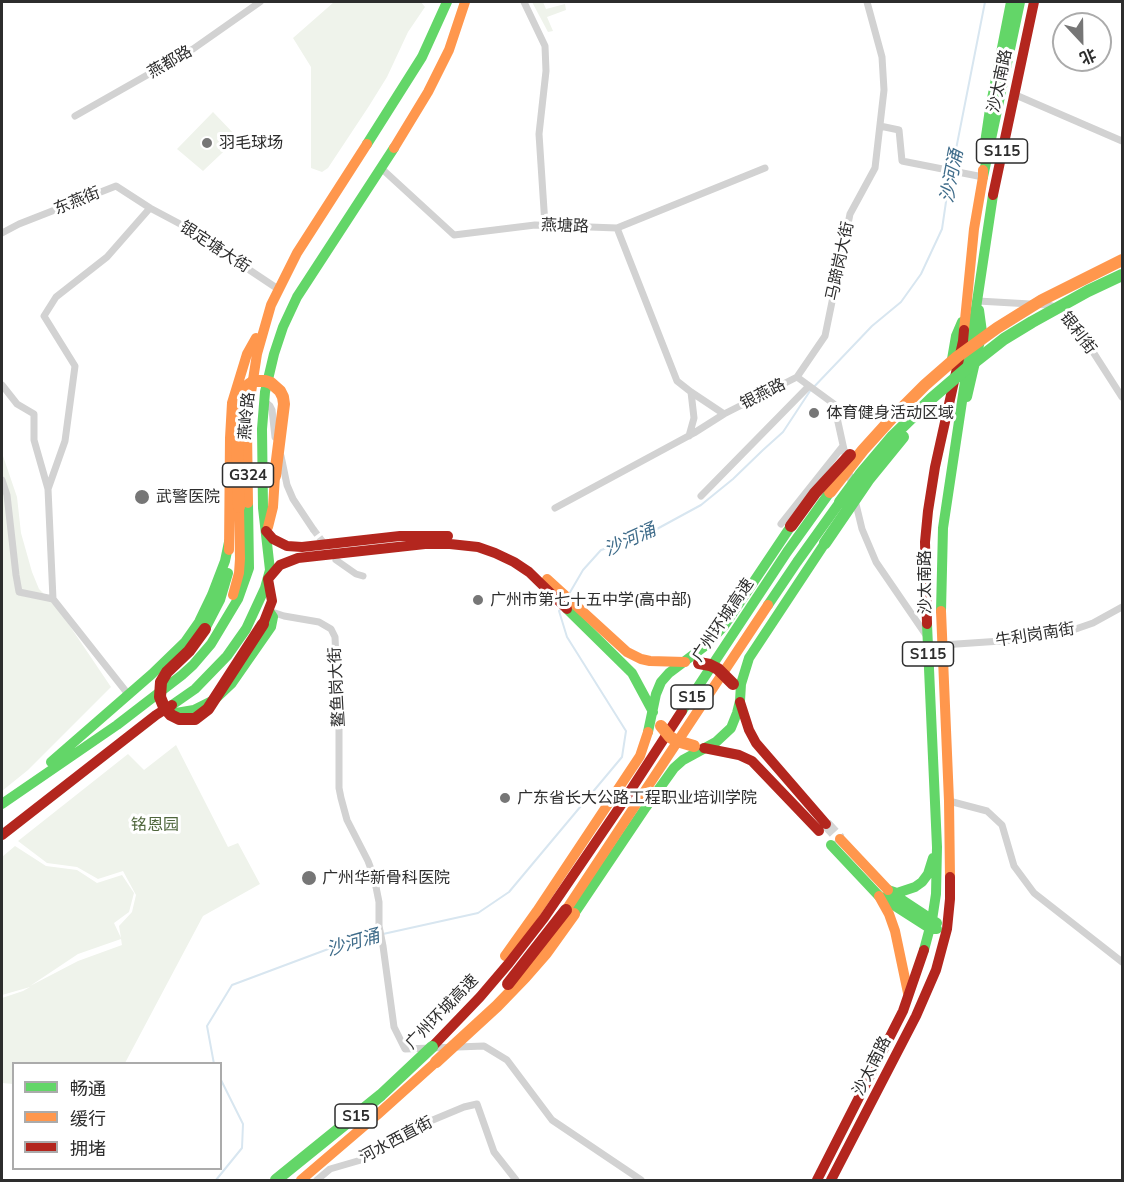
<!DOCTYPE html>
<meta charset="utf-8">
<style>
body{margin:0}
#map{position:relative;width:1124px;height:1182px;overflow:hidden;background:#fff;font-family:Mulish,"Noto Sans SC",sans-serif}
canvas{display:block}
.frame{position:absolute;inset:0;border:3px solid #2d2d2d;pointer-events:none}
.legend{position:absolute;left:12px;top:1062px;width:210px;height:108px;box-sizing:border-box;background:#fff;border:2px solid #ababab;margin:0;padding:8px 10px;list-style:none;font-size:18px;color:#2d2d2d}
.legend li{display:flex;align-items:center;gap:12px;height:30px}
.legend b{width:30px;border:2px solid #ababab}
.north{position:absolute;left:1052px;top:12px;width:60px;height:60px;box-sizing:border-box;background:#fff;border:2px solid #ababab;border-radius:50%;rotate:158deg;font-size:16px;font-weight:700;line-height:24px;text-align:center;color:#2d2d2d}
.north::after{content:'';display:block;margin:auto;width:21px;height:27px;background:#767676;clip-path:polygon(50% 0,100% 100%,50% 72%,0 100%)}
</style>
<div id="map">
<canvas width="1124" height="1182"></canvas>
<div class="frame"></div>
<ul class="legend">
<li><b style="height:8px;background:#63d668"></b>畅通</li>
<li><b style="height:8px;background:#ff974d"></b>缓行</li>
<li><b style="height:8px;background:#b3261e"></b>拥堵</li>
</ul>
<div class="north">北</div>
</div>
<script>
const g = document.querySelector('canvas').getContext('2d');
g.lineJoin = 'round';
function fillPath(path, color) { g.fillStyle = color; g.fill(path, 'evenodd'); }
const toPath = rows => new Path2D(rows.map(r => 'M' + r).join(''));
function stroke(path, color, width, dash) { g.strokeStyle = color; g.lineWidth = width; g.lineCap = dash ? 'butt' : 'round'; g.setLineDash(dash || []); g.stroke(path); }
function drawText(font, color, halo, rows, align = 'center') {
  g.font = font + ' Mulish,"Noto Sans SC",sans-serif'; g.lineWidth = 6; g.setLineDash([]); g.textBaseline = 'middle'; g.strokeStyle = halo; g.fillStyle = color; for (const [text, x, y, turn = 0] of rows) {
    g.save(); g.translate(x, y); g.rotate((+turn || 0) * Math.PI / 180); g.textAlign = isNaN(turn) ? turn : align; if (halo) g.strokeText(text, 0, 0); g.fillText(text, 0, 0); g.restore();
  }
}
fillPath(toPath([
 [334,2,421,2,425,7,408,32,387,77,369,106,328,168,322,172,311,168,311,67,293,38],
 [532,2,543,2,546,9,565,4,566,10,547,17,553,31,548,32],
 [213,112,238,138,203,171,177,149],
 [2,453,17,497,21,533,32,572,39,589,57,607,111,687,28,770,2,791],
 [176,745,228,847,238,843,260,884,203,916,125,1063,14,1064,13,1084,2,1083,2,998,23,991,30,987,2,995,2,857,15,846,46,866,77,870,97,883,122,875,134,893,129,912,114,923,121,938,119,926,132,912,136,895,123,871,98,879,77,867,47,863,18,841,128,754,144,770],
 [121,939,122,945,78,961,30,986,78,954]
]), '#eff3eb');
stroke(toPath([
 [569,594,583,570,601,550,644,536,701,505,733,479,763,450,783,432,810,391,872,326,901,302,921,274,942,229,947,195,985,2],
 [383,934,478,913,509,892,622,757,626,731,567,637,559,611,560,610],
 [214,1064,207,1026,232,985,347,942,378,935],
 [216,1180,242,1148,243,1124,220,1078]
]), '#d8e6f0', 2);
stroke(toPath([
 [313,529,326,546]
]), '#d5d5d5', 7, [7, 3.5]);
stroke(toPath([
 [826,824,840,839]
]), '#d5d5d5', 12, [12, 6]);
stroke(toPath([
 [524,2,545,46,546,71,539,134,545,225],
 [1018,96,1122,141],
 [75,116,193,49,260,2],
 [880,126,899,130,902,161,983,177],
 [381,168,454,235,535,225,617,228,765,168],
 [617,228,677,381,691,392,724,414,797,377,834,404,852,486],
 [2,233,19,224,116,186,150,208,182,225,278,289],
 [978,301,1048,305,1063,309,1070,316,1122,397],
 [797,377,825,336,850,214,875,168,884,90,882,57,867,2],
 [2,385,17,404,34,414,34,440,48,489],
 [264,401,270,406,272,410,275,437],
 [689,436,694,418,691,392],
 [281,456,287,485,293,499,313,529],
 [2,480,7,495,16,575,19,592,53,599],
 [701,496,809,386],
 [855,500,862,529,876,562,926,635],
 [555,508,694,433,724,414],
 [781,524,843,446],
 [336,560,356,574,363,576],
 [272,612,284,616,319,622,331,629,335,637,339,729,339,788,341,798,347,820,368,861,374,877,379,902,379,926,383,946,394,1027,405,1049,484,1046,507,1060,552,1120,641,1180],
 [942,645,1016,640,1070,631,1093,623,1122,607],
 [128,694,53,599,48,489,65,441,75,366,44,316,56,297,107,257,150,208],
 [949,801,987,811,1002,825,1014,866,1034,893,1122,962],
 [317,1180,330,1169,361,1160,428,1122,464,1107,477,1104,494,1152,516,1180]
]), '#d2d2d2', 7);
stroke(toPath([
 [985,143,990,109,1011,2],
 [367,144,422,57,447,2],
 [983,177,1020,2],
 [951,365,956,336,962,322],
 [967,397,982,332,979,310],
 [768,605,797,562,840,502],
 [567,609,632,673,653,712],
 [941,611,943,528,993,195],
 [205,629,220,600,228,573],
 [172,705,195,689,227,656,246,629,265,588,270,570,263,508,262,429,265,392,274,354,283,327,297,297,394,148],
 [682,711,787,552,830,492],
 [170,714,194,710,214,700,232,683,271,627,273,617,269,611],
 [648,732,656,694,661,682,669,673,705,646,724,626,791,526],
 [51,762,152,674,185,642,199,622,212,595,225,561,229,542],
 [2,804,117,725,182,675,193,665,211,644,238,599,249,568,248,503],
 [831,845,879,896],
 [888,890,897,893,915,887,922,882,928,874,933,858],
 [890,892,937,923],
 [881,897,931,929,937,929],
 [574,914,646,807,674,768,683,760,716,742,731,728,737,713,740,701,741,684,749,658,825,543],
 [924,950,932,920,936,894,937,847,927,624]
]), '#63d668', 10);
stroke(toPath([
 [394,148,428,92,449,50,465,2],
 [964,330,974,229,983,177,983,170],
 [248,503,247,429,250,399,257,354,271,305,297,253,367,144],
 [268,527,273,507,275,476],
 [229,550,230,438,232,403,247,354,256,338],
 [547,579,627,652,641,659,650,661,685,662],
 [233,595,239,573,240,559,239,507],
 [941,611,949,801,950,877],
 [840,839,888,890],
 [879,896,889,914,895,931,908,993],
 [566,910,768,605],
 [505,956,537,911,640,756,648,732],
 [301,1180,377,1115,436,1062]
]), '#ff974d', 10);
stroke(toPath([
 [993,195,1034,2],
 [266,531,273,539,287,546,302,547,400,536,448,536],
 [263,624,272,601,268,579,280,565,298,558,425,544,450,544,478,547,495,553,514,562,529,572,567,609],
 [927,624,925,542,928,511,935,467,963,341,964,330],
 [740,702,749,730,756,743,826,824],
 [704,748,739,755,752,761,819,831],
 [2,835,156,715,172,705],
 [432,1047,480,997,509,963,544,918,619,808,682,711],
 [817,1180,903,1011,924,950],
 [831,1180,916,1016,936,970,947,929,950,899,950,877]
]), '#b3261e', 10);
stroke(toPath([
 [840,502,860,475,893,436,932,398,967,368,1004,339,1032,322,1088,291,1122,275],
 [825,543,868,480,903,437],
 [276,1180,381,1095,432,1047]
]), '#63d668', 12);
stroke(toPath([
 [830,492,863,450,892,418,925,385,957,357,997,328,1042,300,1122,260],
 [239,507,236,407,237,400,244,388,254,381,265,381,271,383,280,391,283,397,284,404,275,476],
 [661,726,670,737,677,741,694,746],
 [436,1062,497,1006,525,977,546,953,574,914]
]), '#ff974d', 12);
stroke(toPath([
 [791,526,815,493,850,455],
 [205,629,189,651,167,672,161,682,160,697,164,707,171,715,179,719,195,719,208,709,263,624],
 [699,663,710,665,718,669,733,684],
 [508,984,566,910]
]), '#b3261e', 12);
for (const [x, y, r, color] of [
 [207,143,6,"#767676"],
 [814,413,6,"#767676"],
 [142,497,8,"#767676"],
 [478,600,6,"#767676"],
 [505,798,6,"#767676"],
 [309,878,8,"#767676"]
]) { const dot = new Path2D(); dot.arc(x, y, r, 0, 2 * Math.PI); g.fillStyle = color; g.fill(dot); stroke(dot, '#fff', 2); }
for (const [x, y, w] of [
 [1002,151,51],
 [248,475,51],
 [928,654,51],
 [692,697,42],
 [356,1116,42]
]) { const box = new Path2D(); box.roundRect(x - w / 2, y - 12, w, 24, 4.5); g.fillStyle = '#fff'; g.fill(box); stroke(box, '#2d2d2d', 1.5); }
drawText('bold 15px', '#2d2d2d', null, [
 ["S115",1002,151],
 ["G324",248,475],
 ["S115",928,654],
 ["S15",692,697],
 ["S15",356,1116]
]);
drawText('16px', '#2d2d2d', '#fff', [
 ["燕都路",170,62,-30],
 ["沙太南路",1000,81,-78],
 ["东燕街",77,201,-22],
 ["燕塘路",565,226,2],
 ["银定塘大街",215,247,33],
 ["马蹄岗大街",840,261,-78],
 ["银利街",1078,333,53],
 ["银燕路",763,394,-27],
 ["燕岭路",247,416,-85],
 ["沙太南路",925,582,-90],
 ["广州环城高速",723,620,-56],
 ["牛利岗南街",1035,635,-9],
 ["鳌鱼岗大街",337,687,-93],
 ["广州环城高速",442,1012,-46],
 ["沙太南路",872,1066,-63],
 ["河水西直街",396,1140,-28]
]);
drawText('16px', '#2d2d2d', '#fff', [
 ["羽毛球场",219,143],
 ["体育健身活动区域",826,413],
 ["武警医院",156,497],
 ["广州市第七十五中学(高中部)",490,600],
 ["广东省长大公路工程职业培训学院",517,798],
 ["广州华新骨科医院",322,878]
], 'left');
drawText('16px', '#4f663c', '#fff', [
 ["铭恩园",155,825]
]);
drawText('italic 18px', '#3f6c8a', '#fff', [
 ["沙河涌",952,176,-79],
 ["沙河涌",630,540,-24],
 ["沙河涌",353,943,-16]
]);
</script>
